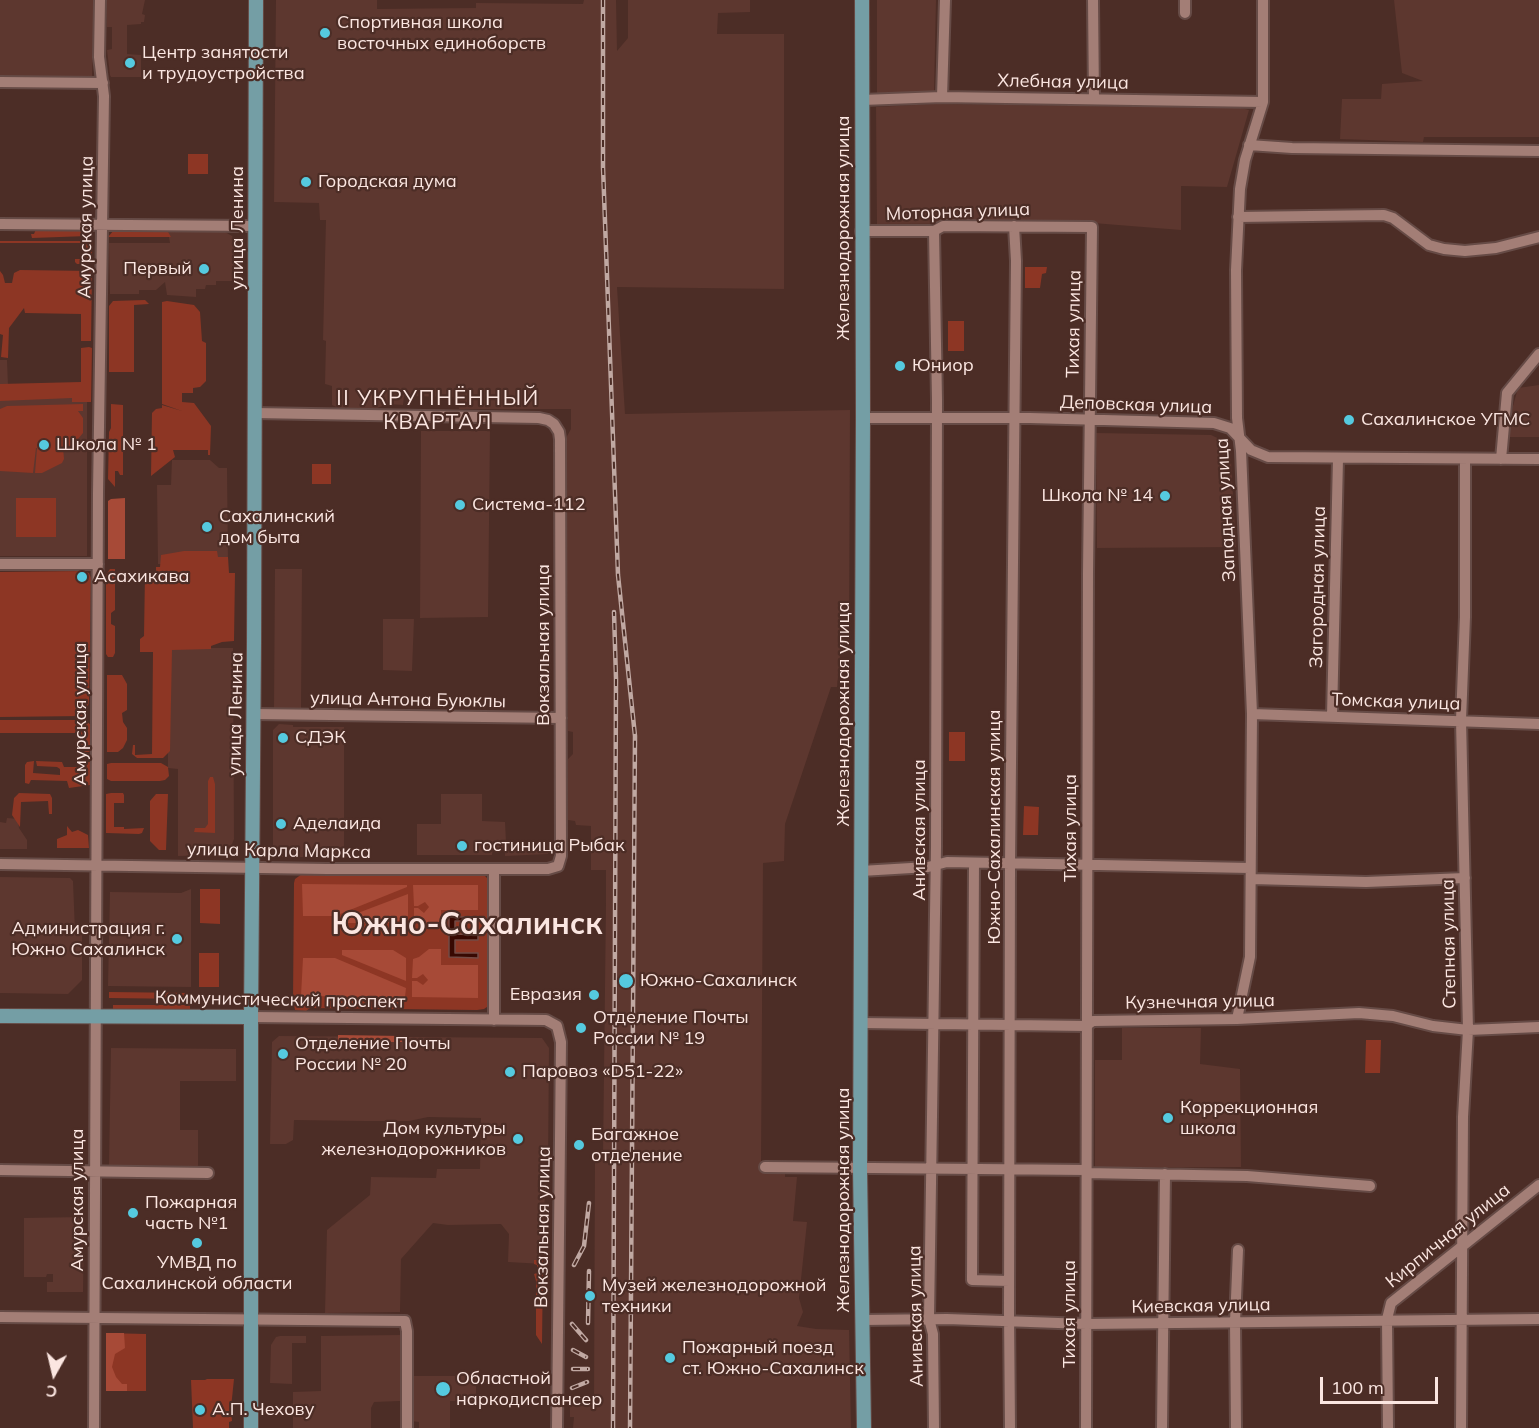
<!DOCTYPE html>
<meta charset="utf-8">
<style>
body{margin:0}
#map{position:relative;width:1539px;height:1428px;overflow:hidden;background:#4c2d26;font-family:Mulish,sans-serif}
canvas{display:block}
.north{position:absolute;left:24px;top:1344px;width:60px;height:60px;-webkit-text-stroke:4px #4c2d26;paint-order:stroke;rotate:188deg;font-size:16px;font-weight:700;line-height:24px;text-align:center;color:#fbe6e1}
.north::after{content:'';display:block;margin:auto;width:21px;height:27px;background:#fbe6e1;clip-path:polygon(50% 0,100% 100%,50% 72%,0 100%)}
.scale{position:absolute;left:1320px;top:1377px;width:118px;height:27px;box-sizing:border-box;border:3px solid #fbe6e1;border-top:0;padding-left:8px;font-size:18px;line-height:21px;white-space:nowrap;color:#fbe6e1;-webkit-text-stroke:4px #4c2d26;paint-order:stroke}
</style>
<div id="map">
<canvas width="1539" height="1428"></canvas>
<div class="north">С</div>
<div class="scale">100 m</div>
</div>
<script>
const g = document.querySelector('canvas').getContext('2d');
g.lineJoin = 'round';
function fillPath(path, color) { g.fillStyle = color; g.fill(path, 'evenodd'); }
const toPath = rows => new Path2D(rows.map(r => 'M' + r).join(''));
function stroke(path, color, width, dash) { g.strokeStyle = color; g.lineWidth = width; g.lineCap = dash ? 'butt' : 'round'; g.setLineDash(dash || []); g.stroke(path); }
function drawText(font, color, halo, rows, align = 'center') {
  g.font = font + ' Mulish,sans-serif'; g.lineWidth = 4.5; g.setLineDash([]); g.textBaseline = 'middle'; g.strokeStyle = halo; g.fillStyle = color; for (const [text, x, y, turn = 0] of rows) {
    g.save(); g.translate(x, y); g.rotate((+turn || 0) * Math.PI / 180); g.textAlign = isNaN(turn) ? turn : align; if (halo) g.strokeText(text, 0, 0); g.fillText(text, 0, 0); g.restore();
  }
}
fillPath(toPath([
 [0,0,94,0,92,78,0,77],
 [107,0,145,0,142,14,145,15,144,22,141,22,141,24,127,25,127,54,141,55,141,77,111,77,110,75,107,50,112,49,112,27,107,27],
 [276,0,377,0,377,9,476,8,476,3,583,4,584,0,616,0,617,51,628,38,628,0,750,0,750,12,718,13,717,34,784,34,784,289,617,287,625,414,850,410,849,645,841,646,837,687,831,687,785,824,784,861,763,863,761,1163,785,1162,785,1177,797,1177,793,1221,807,1222,799,1298,803,1312,797,1326,816,1329,849,1330,851,1428,573,1428,574,1417,570,1417,570,1405,594,1405,595,1157,603,1156,606,903,606,870,591,870,591,826,576,825,575,821,568,820,568,759,573,754,573,732,568,731,566,438,571,429,571,409,459,409,458,397,404,396,403,405,388,404,377,408,339,408,332,405,332,386,325,384,326,341,323,340,326,220,320,220,319,203,274,202],
 [877,0,936,0,934,94,877,93],
 [1394,0,1539,0,1539,137,1424,137,1423,142,1340,139,1342,99,1381,99,1382,84,1423,81,1402,73],
 [935,104,1241,108,1249,110,1227,187,1181,186,1181,230,1093,223,877,224,876,107],
 [168,232,225,232,232,236,238,244,238,281,216,281,216,285,206,285,205,289,196,289,196,297,167,295,165,282,156,290,139,290,139,294,110,294,109,243,170,243],
 [0,360,7,360,8,386,87,386,87,556,0,556],
 [1539,385,1539,437,1508,437,1513,406,1518,388],
 [421,431,490,431,488,617,420,618],
 [1096,433,1211,435,1230,444,1236,547,1097,548],
 [172,460,210,460,219,468,227,468,228,565,158,564,157,485,171,485],
 [275,569,302,569,301,709,274,709],
 [383,619,414,619,412,671,383,670],
 [168,648,233,648,234,839,230,849,221,855,178,856,178,769,168,768],
 [279,724,293,725,293,727,344,727,344,857,279,857,273,851,273,730],
 [441,794,482,794,482,821,505,822,506,842,548,843,548,854,505,856,505,848,493,848,492,855,417,855,417,824,441,824],
 [7,818,18,819,19,828,27,840,27,849,0,849,0,822,6,823],
 [0,877,70,878,73,881,75,932,82,933,82,980,68,994,0,993],
 [191,889,191,987,108,986,110,892,181,893],
 [1122,1028,1201,1028,1200,1064,1240,1069,1241,1167,1095,1168,1095,1060,1122,1060],
 [279,1036,542,1038,549,1048,548,1169,545,1185,543,1264,508,1262,509,1234,501,1224,448,1225,433,1223,401,1259,400,1312,325,1313,327,1230,370,1195,371,1177,436,1178,437,1169,480,1169,481,1118,428,1117,409,1121,364,1121,294,1120,293,1140,286,1144,270,1144,272,1042],
 [111,1048,236,1049,236,1081,180,1081,180,1130,198,1130,198,1166,109,1165],
 [84,1217,83,1292,47,1292,47,1282,53,1282,53,1274,47,1274,46,1277,24,1277,24,1218],
 [401,1335,400,1401,374,1402,371,1408,371,1428,293,1428,293,1392,321,1391,321,1336],
 [280,1336,306,1336,306,1343,292,1343,292,1384,270,1383,271,1345,276,1337],
 [411,1376,476,1376,476,1401,450,1401,450,1428,419,1428,419,1422,411,1421]
]), '#5d372f');
fillPath(toPath([
 [188,154,208,154,208,174,188,174],
 [36,229,87,230,88,236,32,238,31,234,34,234],
 [114,230,116,232,121,230,167,230,171,237,108,237],
 [89,239,93,241,91,264,77,264,75,262,75,259,87,259,86,243,0,243,0,241,88,241],
 [1025,267,1047,267,1046,273,1042,274,1040,288,1025,288],
 [20,270,92,271,91,341,81,341,81,314,25,313,24,308,9,328,8,358,1,357,3,335,0,334,0,271,3,275,5,283,12,283,14,273],
 [145,300,149,304,134,305,134,372,109,372,109,306,113,301],
 [167,301,194,305,200,312,202,341,206,343,206,381,200,387,193,388,193,393,182,393,182,402,194,403,211,426,210,455,208,455,208,450,173,450,175,457,151,476,152,413,156,409,162,408,162,405,182,411,162,404,162,302],
 [948,321,964,321,964,351,948,351],
 [89,347,92,348,91,402,72,402,72,398,0,401,0,384,81,382,81,348],
 [83,404,83,411,78,411,83,418,83,433,73,445,63,447,64,459,62,463,42,473,35,473,37,448,36,448,33,473,0,471,0,409,7,406],
 [111,404,123,405,123,475,120,475,118,471,115,471,115,487,108,479,109,432,111,428],
 [312,464,331,464,331,484,312,484],
 [16,498,56,498,56,537,16,537],
 [184,551,217,551,218,557,228,557,229,573,235,573,234,641,222,642,211,646,211,649,172,650,170,751,163,758,137,758,132,754,133,745,135,745,135,755,152,754,153,652,140,652,140,639,144,636,145,573,156,573,156,567,160,567,161,555],
 [110,569,115,569,115,610,111,613,111,624,115,626,115,653,113,657,108,657,106,654,106,575],
 [84,571,89,573,91,578,89,702,86,713,84,716,0,717,0,572],
 [107,675,122,675,127,684,127,710,122,713,123,722,127,728,127,740,123,748,118,752,107,752],
 [0,720,85,720,91,725,91,749,89,752,82,752,81,733,0,733],
 [949,732,965,732,965,761,949,761],
 [34,761,33,773,60,775,60,769,57,767,37,766,36,761,62,762,64,767,78,767,81,762,90,762,90,785,69,788,67,781,31,780,29,784,25,783,25,765,27,762],
 [111,763,161,763,168,767,169,776,165,780,160,781,111,781,107,779,107,764],
 [210,777,213,777,215,784,215,833,194,832,195,828,205,828,208,824,208,781],
 [19,793,50,794,52,798,52,814,49,814,48,801,21,802,20,827,12,815,14,798],
 [111,793,123,793,124,795,124,803,114,803,114,827,124,827,124,829,144,828,142,833,139,834,106,833,106,794],
 [156,794,168,794,166,850,159,850,150,841,150,801],
 [1024,806,1039,807,1038,835,1023,835],
 [67,826,72,832,78,830,88,835,89,848,57,848,57,839,67,835],
 [302,874,479,874,485,876,490,881,490,1005,484,1009,477,1010,310,1008,306,1011,295,1010,293,1001,294,883,295,879],
 [200,889,220,889,220,924,200,923],
 [199,953,219,953,219,987,199,987],
 [109,992,191,993,190,999,109,998],
 [113,1005,190,1005,190,1010,113,1010],
 [1366,1040,1381,1040,1380,1073,1365,1073],
 [534,1260,543,1260,542,1344,536,1335,536,1281,534,1274,537,1273,537,1265,534,1264],
 [106,1333,146,1334,146,1391,106,1391],
 [207,1379,234,1379,231,1408,232,1421,229,1422,229,1428,193,1428,191,1380,205,1380]
]), '#8d3624');
fillPath(toPath([
 [125,498,125,559,108,559,108,501,111,499],
 [302,884,407,885,407,887,335,916,303,916],
 [413,885,478,885,478,910,441,910,441,925,429,925,420,918,414,916,414,908,418,908,424,913,429,907,425,902,418,906,414,906],
 [408,894,408,916,394,923,342,923,342,919],
 [429,949,441,949,441,965,478,965,478,998,412,997,412,981,417,981,423,985,428,980,423,974,417,978,412,978,413,959,419,957],
 [342,950,393,950,406,958,406,981,342,955],
 [303,958,335,958,406,988,405,997,301,996],
 [338,1035,402,1036,402,1042,338,1042],
 [106,1333,124,1333,125,1348,115,1354,112,1367,116,1377,122,1384,127,1384,127,1391,106,1391]
]), '#a74a37');
const water = toPath([
 [449,917,478,917,478,921,455,921,455,934,478,935,478,940,455,940,455,953,478,953,478,958,449,957,449,917]
]);
fillPath(water, '#380902');
stroke(water, '#724b45', 1.5);
stroke(toPath([
 [1090,1318,1156,1318]
]), '#724b45', 2);
const minor = toPath([
 [1093,0,1094,99],
 [1185,13,1185,0],
 [0,82,103,83],
 [942,97,945,0],
 [862,100,942,97,1263,102],
 [1249,145,1292,148,1539,151],
 [1238,217,1384,215,1393,218,1429,245,1444,249,1465,251,1496,248,1539,237],
 [0,224,256,226],
 [861,231,934,231,943,226,1092,227,1088,573,1086,1428],
 [934,231,937,400,936,847,929,1319,933,1334,934,1428],
 [863,418,1030,418,1214,423,1230,428,1251,450,1268,457,1539,459],
 [1501,459,1507,393,1539,354],
 [0,564,98,564],
 [254,714,561,718],
 [1252,714,1539,724],
 [1332,716,1338,459],
 [974,863,972,1280,1009,1281],
 [0,864,327,869,548,869,558,866,561,856,560,439,559,432,554,424,548,420,539,418,255,413],
 [494,869,494,1020],
 [861,871,928,867,947,862,1250,868],
 [1252,879,1366,882,1465,878],
 [251,1017,546,1020,557,1026,561,1042,557,1428],
 [1237,1019,1250,957,1252,714,1241,451,1237,418,1236,270,1240,189,1245,160,1263,102,1263,0],
 [862,1023,1086,1026,1093,1021,1237,1019,1359,1013,1393,1016,1433,1026,1468,1030,1539,1027],
 [765,1167,1086,1170],
 [0,1170,208,1173],
 [1086,1173,1247,1176,1370,1186],
 [0,1317,405,1321,407,1331,407,1428],
 [863,1320,947,1319,1086,1324,1539,1319],
 [94,1428,98,493,104,96,99,57,100,0],
 [1010,1428,1009,1312,1010,864,1016,261,1014,226],
 [1162,1428,1165,1174],
 [1236,1428,1235,1322,1238,1250],
 [1388,1428,1387,1319,1391,1303,1539,1185],
 [1461,1428,1463,1117,1468,1030,1461,720,1465,617,1465,460]
]);
const major = toPath([
 [862,0,863,418,860,1169,864,1428],
 [0,1016,251,1017],
 [251,1428,251,1017,254,644,256,0]
]);
stroke(minor, '#664b46', 14);
stroke(major, '#664b46', 16);
stroke(minor, '#a37e76', 10);
stroke(major, '#749ea5', 14);
const rail = toPath([
 [603,0,603,167,618,575,635,736,630,1428],
 [574,1265,584,1246,589,1203],
 [588,1323,589,1271],
 [572,1324,586,1340],
 [573,1350,586,1357],
 [573,1369,588,1369],
 [572,1388,587,1382],
 [613,1428,616,679,614,612]
]);
stroke(rail, '#c0a8a2', 4.5);
stroke(rail, '#4c2d26', 2, [7]);
for (const [x, y, r, color] of [
 [325,33,6,"#55cadf"],
 [130,63,6,"#55cadf"],
 [306,182,6,"#55cadf"],
 [204,269,6,"#55cadf"],
 [900,366,6,"#55cadf"],
 [1349,420,6,"#55cadf"],
 [44,445,6,"#55cadf"],
 [1165,496,6,"#55cadf"],
 [460,505,6,"#55cadf"],
 [207,527,6,"#55cadf"],
 [82,577,6,"#55cadf"],
 [283,738,6,"#55cadf"],
 [281,824,6,"#55cadf"],
 [462,846,6,"#55cadf"],
 [177,939,6,"#55cadf"],
 [626,981,8,"#55cadf"],
 [594,995,6,"#55cadf"],
 [581,1028,6,"#55cadf"],
 [283,1054,6,"#55cadf"],
 [510,1072,6,"#55cadf"],
 [1168,1118,6,"#55cadf"],
 [518,1139,6,"#55cadf"],
 [579,1145,6,"#55cadf"],
 [133,1213,6,"#55cadf"],
 [197,1243,6,"#55cadf"],
 [590,1296,6,"#55cadf"],
 [670,1358,6,"#55cadf"],
 [443,1389,8,"#55cadf"],
 [200,1410,6,"#55cadf"]
]) { const dot = new Path2D(); dot.arc(x, y, r, 0, 2 * Math.PI); g.fillStyle = color; g.fill(dot); stroke(dot, '#4c2d26', 2); }
drawText('18px', '#fbe6e1', '#4c2d26', [
 ["Спортивная школа",337,23],
 ["восточных единоборств",337,44],
 ["Центр занятости",142,53],
 ["и трудоустройства",142,74],
 ["Городская дума",318,182],
 ["Первый",192,269,"right"],
 ["Юниор",912,366],
 ["Сахалинское УГМС",1361,420],
 ["Школа № 1",56,445],
 ["Школа № 14",1153,496,"right"],
 ["Система-112",472,505],
 ["Сахалинский",219,517],
 ["дом быта",219,538],
 ["Асахикава",94,577],
 ["СДЭК",295,738],
 ["Аделаида",293,824],
 ["гостиница Рыбак",474,846],
 ["Администрация г.",165,929,"right"],
 ["Южно Сахалинск",165,950,"right"],
 ["Южно-Сахалинск",640,981],
 ["Евразия",582,995,"right"],
 ["Отделение Почты",593,1018],
 ["России № 19",593,1039],
 ["Отделение Почты",295,1044],
 ["России № 20",295,1065],
 ["Паровоз «D51-22»",522,1072],
 ["Коррекционная",1180,1108],
 ["школа",1180,1129],
 ["Дом культуры",506,1129,"right"],
 ["железнодорожников",506,1150,"right"],
 ["Багажное",591,1135],
 ["отделение",591,1156],
 ["Пожарная",145,1203],
 ["часть №1",145,1224],
 ["УМВД по",197,1263,"center"],
 ["Сахалинской области",197,1284,"center"],
 ["Музей железнодорожной",602,1286],
 ["техники",602,1307],
 ["Пожарный поезд",682,1348],
 ["ст. Южно-Сахалинск",682,1369],
 ["Областной",456,1379],
 ["наркодиспансер",456,1400],
 ["А.П. Чехову",212,1410]
], 'left');
drawText('18px', '#fbe6e1', '#4c2d26', [
 ["Хлебная улица",1063,82,1],
 ["Моторная улица",958,212,-2],
 ["Амурская улица",86,227,-89],
 ["улица Ленина",238,228,-90],
 ["Железнодорожная улица",844,228,-90],
 ["Тихая улица",1074,324,-89],
 ["Деповская улица",1136,405,2],
 ["Западная улица",1226,510,-93],
 ["Загородная улица",1318,587,-89],
 ["Вокзальная улица",544,645,-90],
 ["улица Антона Буюклы",408,700,1],
 ["Томская улица",1396,702,2],
 ["Амурская улица",81,714,-90],
 ["улица Ленина",236,714,-89],
 ["Железнодорожная улица",844,714,-90],
 ["Южно-Сахалинская улица",995,827,-90],
 ["Тихая улица",1071,828,-90],
 ["Анивская улица",920,830,-90],
 ["улица Карла Маркса",279,851,1],
 ["Степная улица",1449,944,-91],
 ["Коммунистический проспект",280,1000,1],
 ["Кузнечная улица",1200,1002,-1],
 ["Амурская улица",78,1200,-90],
 ["Железнодорожная улица",844,1200,-90],
 ["Вокзальная улица",543,1227,-89],
 ["Кирпичная улица",1448,1236,-39],
 ["Киевская улица",1201,1306,-1],
 ["Тихая улица",1070,1314,-90],
 ["Анивская улица",916,1316,-91]
]);
g.letterSpacing = '1.5px';
drawText('21px', '#fbe6e1', '#4c2d26', [
 ["II УКРУПНЁННЫЙ",438,399],
 ["КВАРТАЛ",438,423]
]);
g.letterSpacing = '0px';
drawText('bold 30px', '#fbe6e1', '#4c2d26', [
 ["Южно-Сахалинск",467,925]
]);
</script>
